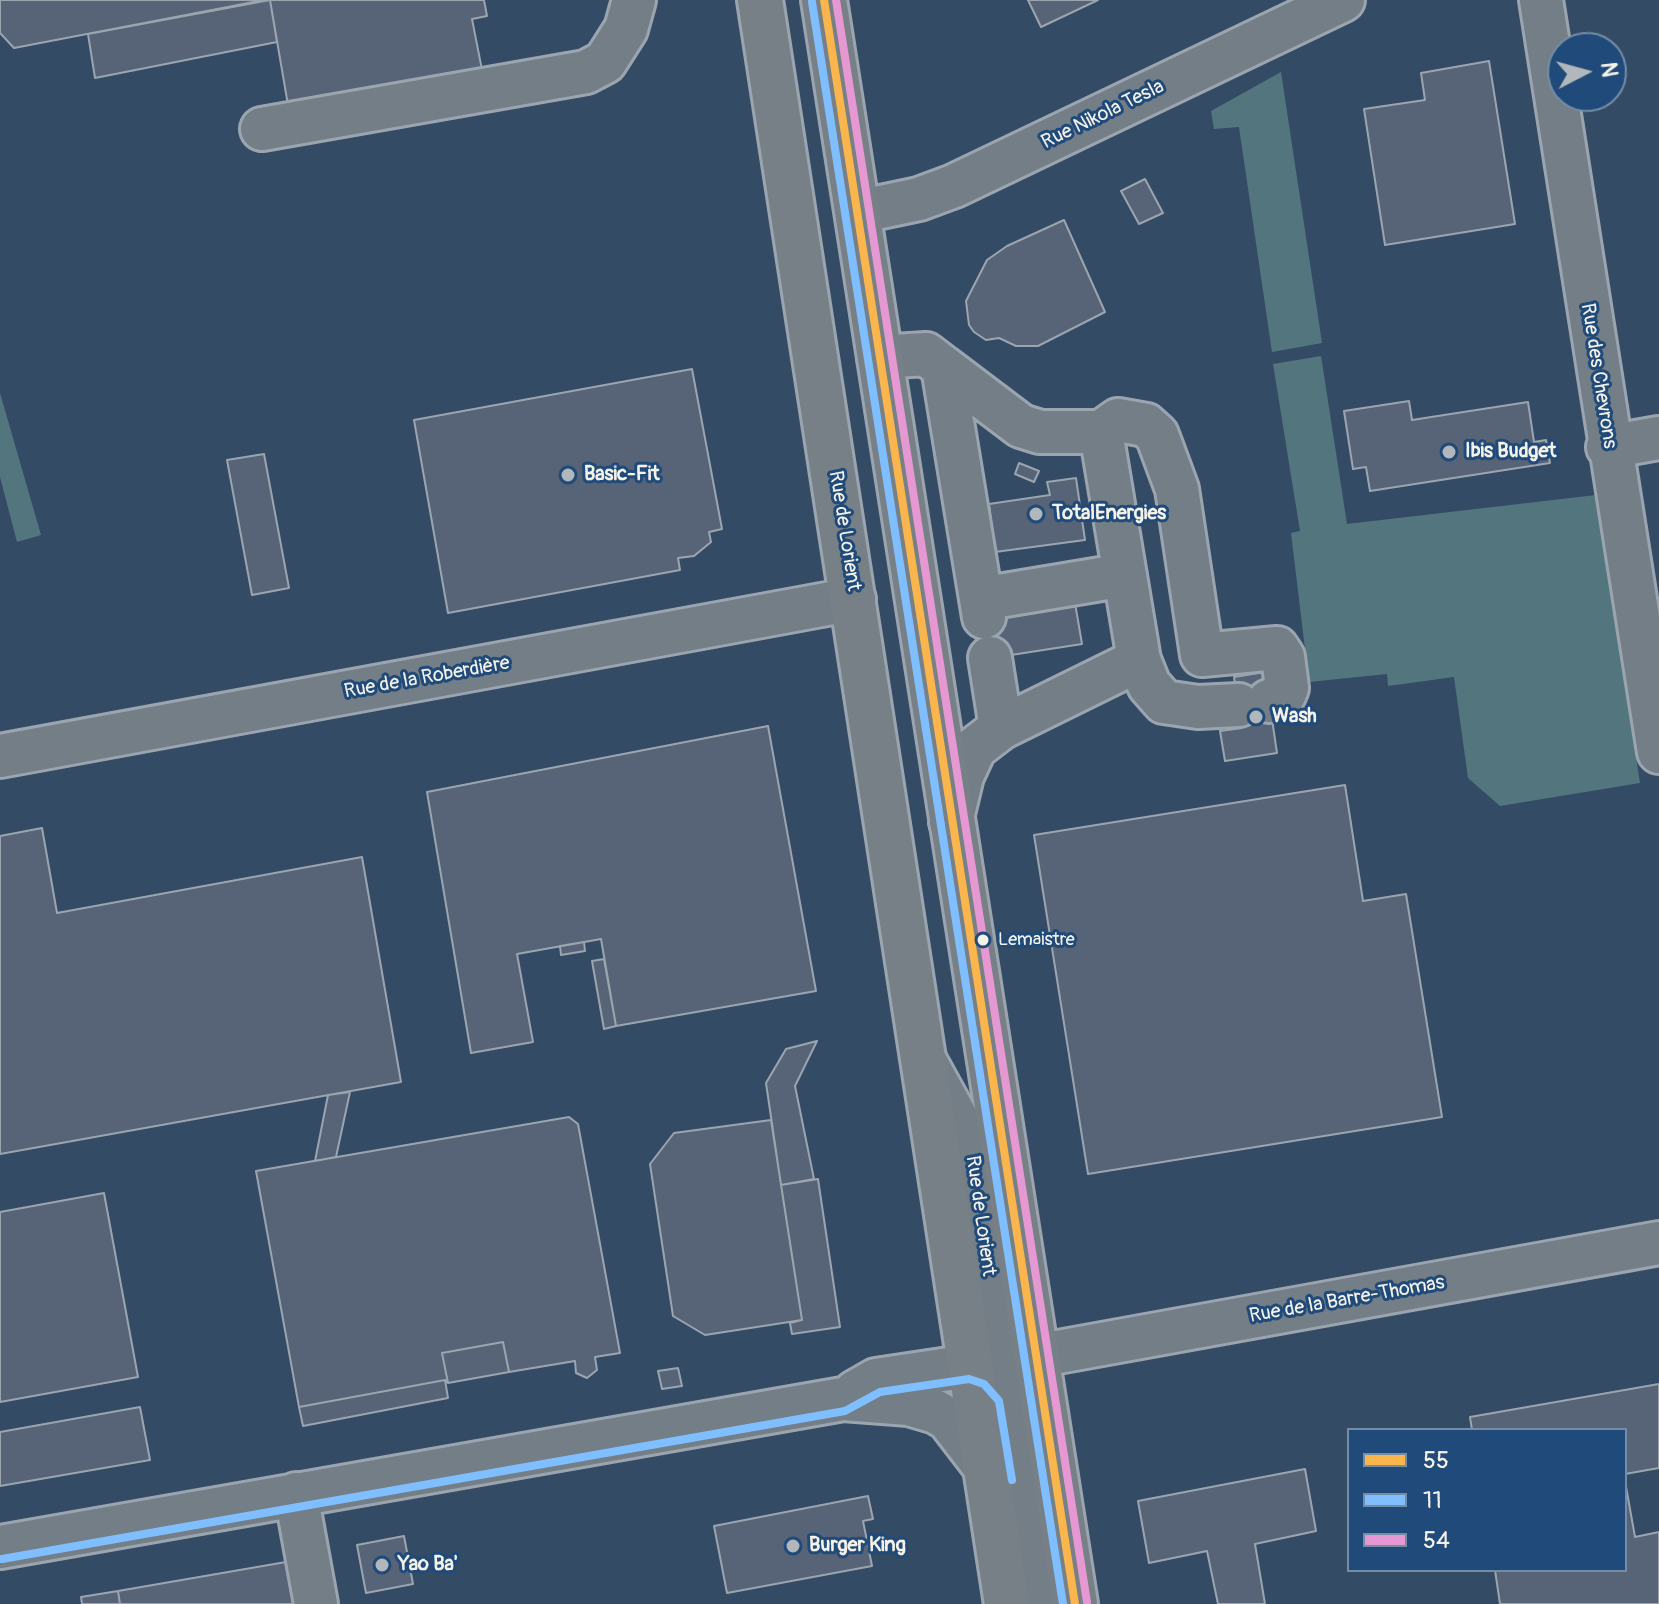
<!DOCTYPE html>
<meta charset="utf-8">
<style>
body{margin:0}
#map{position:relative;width:1659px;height:1604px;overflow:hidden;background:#344b65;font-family:Pangolin,sans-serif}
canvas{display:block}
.legend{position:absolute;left:1347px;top:1428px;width:280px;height:144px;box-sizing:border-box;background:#1f4a7a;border:2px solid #748da6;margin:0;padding:10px 14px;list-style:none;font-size:24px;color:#f4f1e8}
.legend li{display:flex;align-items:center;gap:16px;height:40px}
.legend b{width:40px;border:2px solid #748da6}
.north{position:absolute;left:1547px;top:32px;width:80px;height:80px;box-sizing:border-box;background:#1f4a7a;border:2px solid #748da6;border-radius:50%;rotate:84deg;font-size:22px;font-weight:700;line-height:32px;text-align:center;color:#f4f1e8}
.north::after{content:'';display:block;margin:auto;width:28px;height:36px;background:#b1b7ba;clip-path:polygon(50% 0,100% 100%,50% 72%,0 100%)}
</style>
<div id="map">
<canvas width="1659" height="1604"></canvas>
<ul class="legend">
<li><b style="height:10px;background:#fab54d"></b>55</li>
<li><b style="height:10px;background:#80bfff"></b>11</li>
<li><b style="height:10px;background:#e698d3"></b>54</li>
</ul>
<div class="north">N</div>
</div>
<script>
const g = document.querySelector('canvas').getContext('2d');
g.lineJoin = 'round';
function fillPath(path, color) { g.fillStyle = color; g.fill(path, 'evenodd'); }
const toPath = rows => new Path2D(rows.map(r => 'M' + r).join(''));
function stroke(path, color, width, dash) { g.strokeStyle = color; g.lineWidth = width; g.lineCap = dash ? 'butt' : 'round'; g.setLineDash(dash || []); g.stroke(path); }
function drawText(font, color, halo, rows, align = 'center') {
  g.font = font + ' Pangolin,sans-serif'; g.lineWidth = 6; g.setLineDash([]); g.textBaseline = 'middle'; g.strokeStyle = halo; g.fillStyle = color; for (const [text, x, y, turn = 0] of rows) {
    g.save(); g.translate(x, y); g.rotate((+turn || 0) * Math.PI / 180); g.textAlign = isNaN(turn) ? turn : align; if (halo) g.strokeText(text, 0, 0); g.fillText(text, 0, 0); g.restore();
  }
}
fillPath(toPath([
 [1281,72,1322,343,1272,352,1239,127,1214,129,1211,111],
 [1321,356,1347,524,1596,495,1640,783,1500,806,1468,778,1454,677,1388,686,1387,674,1309,682,1291,533,1300,531,1273,364],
 [0,393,41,535,17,542,0,477]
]), '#53767e');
const building = toPath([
 [0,0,264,0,14,48,0,33,0,0],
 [270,0,484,0,487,16,472,19,482,70,288,105,270,0],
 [270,0,277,42,95,78,88,34,270,0],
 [1028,0,1098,0,1041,27,1028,0],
 [1489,61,1515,224,1385,245,1364,109,1425,100,1421,73,1489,61],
 [1145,179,1163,213,1139,224,1121,191,1145,179],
 [1064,220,1105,312,1038,346,1016,346,999,338,986,340,974,332,969,325,966,301,987,260,1007,246,1064,220],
 [692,369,722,529,709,532,711,542,694,556,678,558,680,570,448,613,414,420,692,369],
 [1409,401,1412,420,1528,402,1534,442,1546,440,1550,463,1370,491,1366,467,1353,469,1344,411,1409,401],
 [264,454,289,588,252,595,227,460,264,454],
 [1019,463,1039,471,1034,482,1015,474,1019,463],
 [1076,478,1085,540,995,552,989,504,1050,495,1047,482,1076,478],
 [1075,603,1082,644,979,660,973,619,1075,603],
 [1265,672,1277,753,1225,761,1220,731,1242,728,1234,677,1265,672],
 [768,726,816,991,616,1026,601,939,517,954,533,1042,471,1053,427,792,768,726],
 [1345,785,1363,901,1406,894,1442,1117,1088,1174,1034,835,1345,785],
 [42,828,57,913,362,857,401,1082,0,1154,0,836,42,828],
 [584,942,585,951,561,955,560,946,584,942],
 [604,959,616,1026,604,1029,592,961,604,959],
 [817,1041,795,1086,814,1179,781,1185,766,1083,786,1049,817,1041],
 [350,1092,336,1157,315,1161,328,1095,350,1092],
 [569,1117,578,1124,620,1353,595,1357,597,1370,587,1378,576,1373,575,1361,509,1372,503,1342,442,1353,448,1383,445,1380,299,1407,256,1171,569,1117],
 [771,1120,802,1320,705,1335,673,1316,650,1164,674,1133,771,1120],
 [818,1179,840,1327,792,1334,790,1323,802,1320,781,1185,818,1179],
 [104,1193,138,1377,0,1402,0,1212,104,1193],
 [503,1342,509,1372,448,1383,442,1353,503,1342],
 [678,1368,682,1386,662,1389,658,1371,678,1368],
 [445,1380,448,1398,303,1426,299,1407,445,1380],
 [1659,1384,1659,1468,1625,1474,1625,1430,1472,1430,1470,1417,1659,1384],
 [140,1407,150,1460,0,1486,0,1432,140,1407],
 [1305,1469,1316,1531,1255,1544,1265,1604,1218,1604,1207,1551,1149,1563,1138,1501,1305,1469],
 [1625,1481,1635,1537,1659,1532,1659,1604,1500,1604,1495,1570,1625,1570,1625,1481],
 [868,1496,873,1519,863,1521,872,1566,727,1593,714,1526,868,1496],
 [404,1536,413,1584,366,1593,357,1545,404,1536],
 [286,1562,293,1604,120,1604,118,1591,286,1562],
 [118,1591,120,1604,82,1604,81,1597,118,1591]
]);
fillPath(building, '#576376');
stroke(building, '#9ba5af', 2);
const minor = toPath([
 [1541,0,1659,752],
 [262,129,586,72,605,62,626,29,634,0],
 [857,212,919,199,954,186,1343,0],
 [879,357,926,354,943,367,984,617],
 [943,367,1021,426,1040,432,1101,432,1139,660,1001,728,975,748,962,776,951,822],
 [1101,432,1118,420,1146,425,1157,435,1177,489,1202,655,1277,648,1283,657,1287,688,1284,695,1269,701],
 [1608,447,1659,438],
 [981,599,1125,575],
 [990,658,1001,728],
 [1139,660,1149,685,1164,702,1198,707,1239,705],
 [0,756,854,599],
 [926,1063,969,1141,997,1329,1003,1344,1014,1353,1036,1356],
 [970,1367,991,1373,1010,1396,1047,1604],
 [855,1392,876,1380,1036,1356,1659,1243],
 [296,1494,316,1604],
 [0,1547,843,1399,909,1404,936,1412,948,1419,988,1471]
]);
const major = toPath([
 [760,0,1007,1604],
 [824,0,1075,1604]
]);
stroke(minor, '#9ba5af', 48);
stroke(major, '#9ba5af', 50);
stroke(minor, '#737e87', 42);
stroke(major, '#788087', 44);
stroke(toPath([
 [824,0,1075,1604]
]), '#fab54d', 8);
stroke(toPath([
 [812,2,1063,1604],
 [2,1559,845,1411,880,1392,969,1379,984,1384,999,1401,1012,1480]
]), '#80bfff', 8);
stroke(toPath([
 [836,0,1087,1602]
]), '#e698d3', 8);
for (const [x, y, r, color] of [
 [1449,452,8,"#b1b7ba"],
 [568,475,8,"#b1b7ba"],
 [1036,514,8,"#b1b7ba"],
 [1256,717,8,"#b1b7ba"],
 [983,940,7,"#f4f1e8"],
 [793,1546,8,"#b1b7ba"],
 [382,1565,8,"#b1b7ba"]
]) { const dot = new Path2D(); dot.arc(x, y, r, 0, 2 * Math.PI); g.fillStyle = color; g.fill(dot); stroke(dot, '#1f4a7a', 3); }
drawText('18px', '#f4f1e8', '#1f4a7a', [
 ["Lemaistre",998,940]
], 'left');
drawText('20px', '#f4f1e8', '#1f4a7a', [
 ["Rue Nikola Tesla",1103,115,-26],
 ["Rue des Chevrons",1598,376,81],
 ["Rue de Lorient",844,531,81],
 ["Rue de la Roberdière",427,678,-10],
 ["Rue de Lorient",980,1216,82],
 ["Rue de la Barre-Thomas",1347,1300,-10]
]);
drawText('bold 20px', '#f4f1e8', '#1f4a7a', [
 ["Ibis Budget",1465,452],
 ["Basic-Fit",584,475],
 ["TotalEnergies",1052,514],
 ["Wash",1272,717],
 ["Burger King",809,1546],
 ["Yao Ba'",398,1565]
], 'left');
</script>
